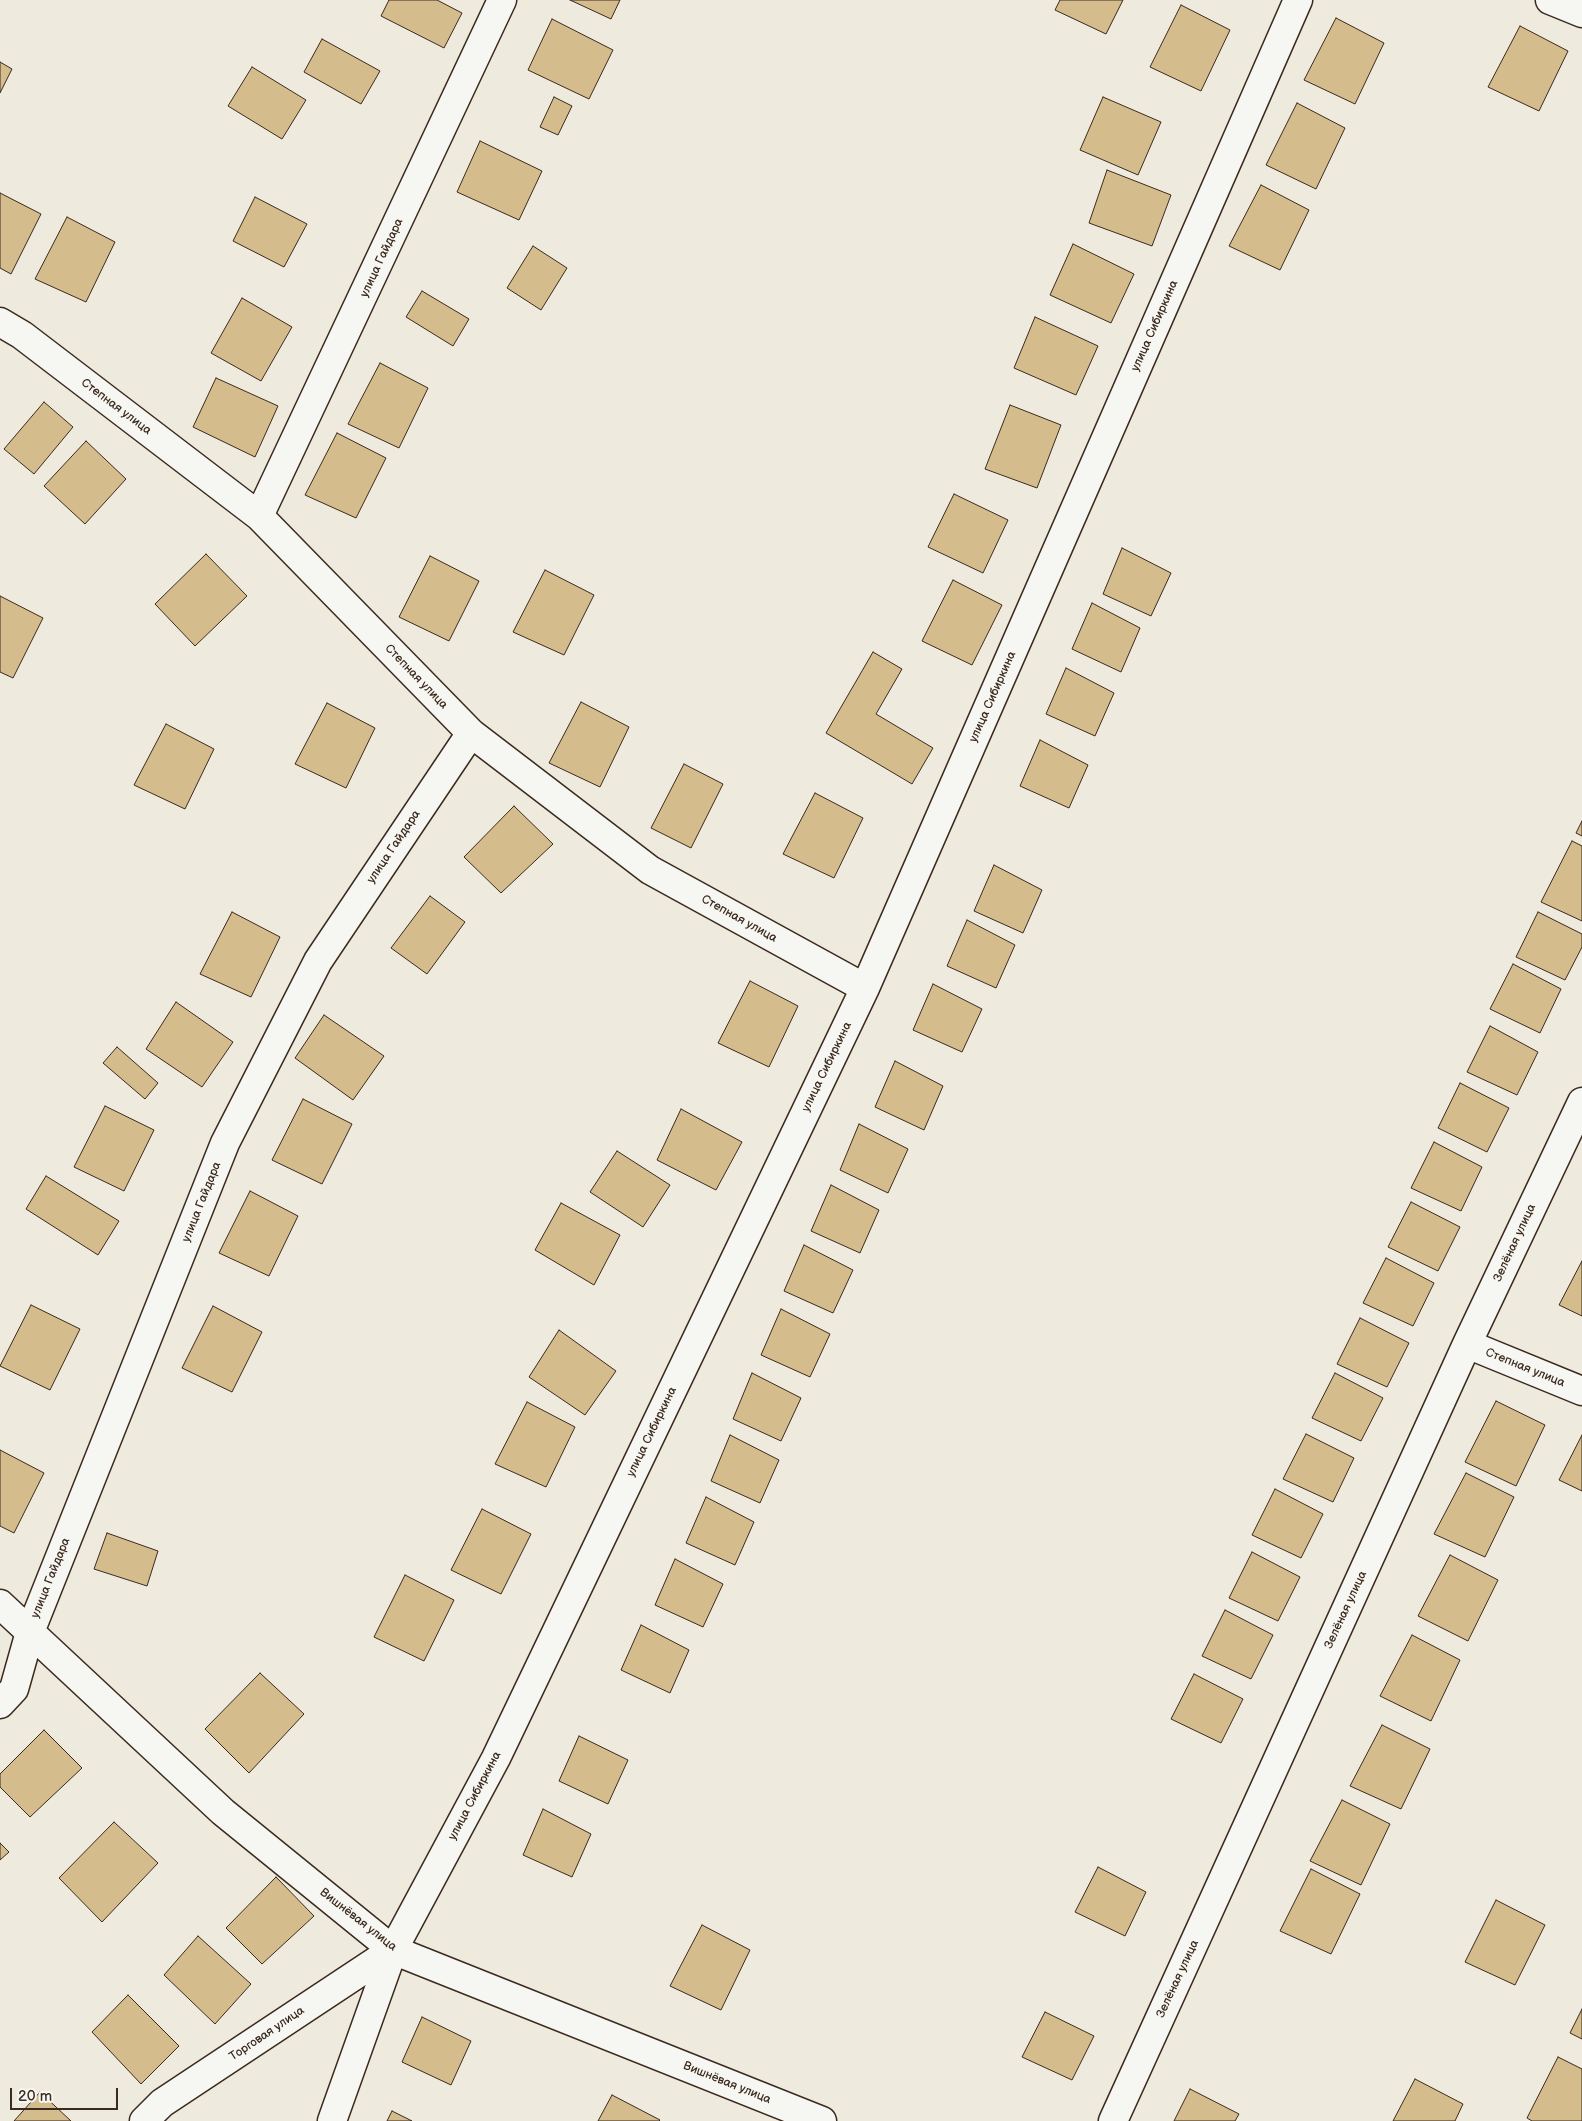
<!DOCTYPE html>
<meta charset="utf-8">
<style>
body{margin:0}
#map{position:relative;width:1582px;height:2121px;overflow:hidden;background:#efeade;font-family:"Balsamiq Sans",sans-serif}
canvas{display:block}
.scale{position:absolute;left:10px;top:2088px;width:108px;height:22px;box-sizing:border-box;border:2px solid #3b2a1e;border-top:0;padding-left:6px;font-size:15px;line-height:18px;white-space:nowrap;color:#3b2a1e;-webkit-text-stroke:4px #f6f6f2;paint-order:stroke}
</style>
<div id="map">
<canvas width="1582" height="2121"></canvas>
<div class="scale">20 m</div>
</div>
<script>
const g = document.querySelector('canvas').getContext('2d');
g.lineJoin = 'round';
function fillPath(path, color) { g.fillStyle = color; g.fill(path, 'evenodd'); }
const toPath = rows => new Path2D(rows.map(r => 'M' + r).join(''));
function stroke(path, color, width, dash) { g.strokeStyle = color; g.lineWidth = width; g.lineCap = dash ? 'butt' : 'round'; g.setLineDash(dash || []); g.stroke(path); }
function drawText(font, color, halo, rows, align = 'center') {
  g.font = font + ' "Balsamiq Sans",sans-serif'; g.lineWidth = 4.5; g.setLineDash([]); g.textBaseline = 'middle'; g.strokeStyle = halo; g.fillStyle = color; for (const [text, x, y, turn = 0] of rows) {
    g.save(); g.translate(x, y); g.rotate((+turn || 0) * Math.PI / 180); g.textAlign = isNaN(turn) ? turn : align; if (halo) g.strokeText(text, 0, 0); g.fillText(text, 0, 0); g.restore();
  }
}
const building = toPath([
 [389,0,437,0,462,13,444,48,381,16,389,0],
 [570,0,620,0,611,19,570,0],
 [1060,0,1123,0,1106,34,1055,10,1060,0],
 [1181,5,1230,30,1201,91,1150,67,1181,5],
 [1336,18,1384,43,1355,104,1304,80,1336,18],
 [552,19,613,50,589,99,528,70,552,19],
 [1520,26,1568,51,1539,111,1488,87,1520,26],
 [322,39,380,71,361,104,304,72,322,39],
 [0,62,12,69,0,93,0,62],
 [252,67,306,100,282,139,228,106,252,67],
 [554,97,572,106,558,135,540,127,554,97],
 [1103,97,1161,122,1138,175,1080,150,1103,97],
 [1297,103,1345,128,1316,189,1266,165,1297,103],
 [480,141,542,171,519,220,457,192,480,141],
 [1107,170,1171,195,1152,246,1089,223,1107,170],
 [1261,185,1309,210,1280,270,1229,246,1261,185],
 [0,193,41,214,11,274,0,268,0,193],
 [255,197,307,224,284,267,233,241,255,197],
 [67,217,115,242,86,302,35,279,67,217],
 [1073,244,1134,274,1111,323,1050,295,1073,244],
 [533,246,567,268,541,310,507,288,533,246],
 [422,291,469,319,453,346,406,317,422,291],
 [242,298,292,327,261,381,211,353,242,298],
 [1035,317,1098,346,1076,395,1014,368,1035,317],
 [380,363,428,388,399,448,348,424,380,363],
 [216,378,278,406,255,457,193,427,216,378],
 [44,402,73,427,34,474,4,449,44,402],
 [1010,405,1061,425,1037,488,985,469,1010,405],
 [337,433,386,458,356,518,305,495,337,433],
 [86,441,126,479,85,524,44,486,86,441],
 [954,494,1008,520,983,573,928,547,954,494],
 [1122,548,1171,573,1151,616,1103,594,1122,548],
 [206,554,247,596,195,646,155,604,206,554],
 [430,556,479,581,449,641,399,617,430,556],
 [545,570,594,595,564,655,513,632,545,570],
 [953,580,1002,605,972,665,922,641,953,580],
 [0,596,43,618,13,678,0,672,0,596],
 [1092,603,1140,628,1121,672,1072,649,1092,603],
 [873,652,902,669,876,714,933,748,912,784,826,733,873,652],
 [1066,668,1114,693,1095,736,1046,714,1066,668],
 [581,702,629,727,600,787,549,763,581,702],
 [327,703,375,728,346,788,295,764,327,703],
 [166,724,214,749,185,809,134,785,166,724],
 [1040,740,1088,765,1069,808,1020,786,1040,740],
 [684,764,723,784,691,848,651,828,684,764],
 [815,793,863,818,834,878,783,854,815,793],
 [514,806,553,844,501,893,464,857,514,806],
 [1582,821,1582,836,1576,833,1582,821],
 [1572,841,1582,846,1582,921,1541,902,1572,841],
 [994,865,1042,890,1023,933,974,911,994,865],
 [430,896,465,922,427,974,391,948,430,896],
 [232,912,280,937,251,997,200,974,232,912],
 [1538,912,1582,934,1582,947,1565,980,1516,957,1538,912],
 [967,920,1015,945,996,988,947,966,967,920],
 [1513,964,1561,989,1540,1033,1490,1009,1513,964],
 [750,981,798,1006,769,1067,718,1043,750,981],
 [933,984,982,1009,962,1052,913,1030,933,984],
 [176,1002,233,1042,202,1087,146,1049,176,1002],
 [324,1015,384,1056,353,1100,295,1058,324,1015],
 [1490,1026,1538,1052,1517,1095,1467,1072,1490,1026],
 [117,1047,158,1083,145,1099,103,1063,117,1047],
 [895,1061,943,1086,924,1130,875,1107,895,1061],
 [1460,1083,1509,1108,1487,1152,1438,1128,1460,1083],
 [303,1099,352,1124,322,1184,272,1160,303,1099],
 [105,1106,154,1130,124,1191,74,1167,105,1106],
 [681,1109,742,1142,716,1190,657,1160,681,1109],
 [859,1124,908,1149,888,1193,840,1170,859,1124],
 [1434,1142,1482,1167,1461,1211,1411,1188,1434,1142],
 [617,1151,670,1185,643,1227,590,1192,617,1151],
 [46,1176,119,1221,98,1255,26,1209,46,1176],
 [831,1185,879,1210,860,1253,811,1231,831,1185],
 [250,1191,298,1216,269,1276,219,1253,250,1191],
 [1411,1202,1460,1227,1438,1271,1388,1247,1411,1202],
 [561,1203,620,1235,594,1285,535,1250,561,1203],
 [804,1245,853,1270,833,1313,784,1291,804,1245],
 [1386,1258,1434,1283,1413,1326,1363,1303,1386,1258],
 [1582,1261,1582,1316,1559,1305,1582,1261],
 [31,1305,80,1329,50,1390,0,1366,31,1305],
 [213,1306,262,1332,232,1392,182,1368,213,1306],
 [781,1309,830,1334,810,1377,761,1355,781,1309],
 [1360,1318,1409,1343,1387,1387,1337,1364,1360,1318],
 [559,1330,616,1371,585,1415,529,1377,559,1330],
 [752,1373,801,1398,781,1441,733,1419,752,1373],
 [1335,1373,1383,1398,1361,1441,1312,1418,1335,1373],
 [1496,1401,1545,1425,1516,1486,1465,1462,1496,1401],
 [527,1402,575,1427,546,1487,495,1464,527,1402],
 [1306,1434,1354,1458,1333,1502,1283,1479,1306,1434],
 [730,1435,779,1460,760,1503,711,1481,730,1435],
 [1582,1435,1582,1491,1559,1480,1582,1435],
 [0,1450,44,1473,14,1533,0,1526,0,1450],
 [1466,1473,1514,1497,1485,1557,1434,1534,1466,1473],
 [1275,1489,1323,1514,1301,1558,1252,1535,1275,1489],
 [706,1497,754,1522,735,1565,686,1543,706,1497],
 [482,1509,531,1534,501,1594,451,1570,482,1509],
 [107,1533,158,1551,147,1586,94,1569,107,1533],
 [1252,1552,1300,1577,1278,1621,1229,1598,1252,1552],
 [1450,1555,1498,1580,1468,1641,1418,1616,1450,1555],
 [675,1559,723,1584,703,1627,655,1605,675,1559],
 [405,1575,454,1600,424,1661,374,1637,405,1575],
 [1225,1610,1273,1635,1251,1679,1202,1656,1225,1610],
 [641,1625,689,1650,670,1693,621,1670,641,1625],
 [1412,1635,1460,1660,1431,1721,1380,1696,1412,1635],
 [260,1673,304,1714,249,1773,205,1729,260,1673],
 [1194,1674,1243,1699,1221,1743,1171,1719,1194,1674],
 [1382,1725,1430,1749,1401,1809,1350,1786,1382,1725],
 [44,1730,82,1768,30,1817,0,1787,0,1774,44,1730],
 [579,1736,628,1760,608,1804,559,1781,579,1736],
 [1342,1800,1390,1824,1361,1885,1310,1861,1342,1800],
 [543,1809,591,1834,572,1877,523,1855,543,1809],
 [114,1822,158,1863,102,1922,59,1878,114,1822],
 [0,1843,9,1852,0,1860,0,1843],
 [1098,1867,1146,1892,1125,1936,1075,1912,1098,1867],
 [1311,1869,1360,1894,1331,1954,1280,1931,1311,1869],
 [276,1877,314,1916,262,1964,226,1928,276,1877],
 [1496,1900,1545,1925,1515,1985,1465,1962,1496,1900],
 [702,1925,750,1950,721,2010,670,1986,702,1925],
 [198,1936,251,1984,215,2024,164,1975,198,1936],
 [128,1995,179,2046,141,2084,92,2032,128,1995],
 [1582,2009,1582,2039,1570,2033,1582,2009],
 [1045,2012,1094,2036,1072,2080,1022,2057,1045,2012],
 [422,2017,471,2041,451,2085,402,2062,422,2017],
 [1558,2057,1582,2069,1582,2121,1532,2121,1527,2118,1558,2057],
 [1415,2079,1463,2104,1455,2121,1393,2121,1415,2079],
 [1190,2089,1239,2114,1235,2121,1174,2121,1190,2089],
 [40,2092,71,2121,14,2121,40,2092],
 [612,2095,660,2120,659,2121,598,2121,612,2095],
 [392,2111,412,2121,387,2121,392,2111]
]);
fillPath(building, '#d5bc8c');
stroke(building, '#3b2a1e', 1);
const minor = toPath([
 [1550,0,1582,13],
 [0,322,22,335,259,516,471,733,650,870,865,988],
 [259,516,502,0],
 [1467,1344,1582,1391],
 [0,1604,223,1812,393,1950,822,2121],
 [0,1704,14,1689,30,1632,225,1143,318,961,471,733],
 [144,2121,162,2103,393,1950],
 [332,2121,393,1950,496,1758,865,988,1298,0],
 [1113,2121,1467,1344,1582,1102]
]);
stroke(minor, '#3b2a1e', 31);
stroke(minor, '#f6f6f2', 28);
drawText('12px', '#3b2a1e', '#f6f6f2', [
 ["улица Гайдара",382,258,-65],
 ["улица Сибиркина",1155,326,-66],
 ["Степная улица",116,407,37],
 ["Степная улица",416,677,46],
 ["улица Сибиркина",993,697,-66],
 ["улица Гайдара",394,847,-56],
 ["Степная улица",739,919,29],
 ["улица Сибиркина",827,1067,-64],
 ["улица Гайдара",202,1202,-68],
 ["Зелёная улица",1515,1243,-65],
 ["Степная улица",1525,1368,22],
 ["улица Сибиркина",652,1432,-64],
 ["улица Гайдара",51,1578,-68],
 ["Зелёная улица",1346,1610,-65],
 ["улица Сибиркина",475,1796,-62],
 ["Вишнёвая улица",358,1920,38],
 ["Зелёная улица",1178,1979,-65],
 ["Торговая улица",267,2034,-34],
 ["Вишнёвая улица",727,2083,22]
]);
</script>
